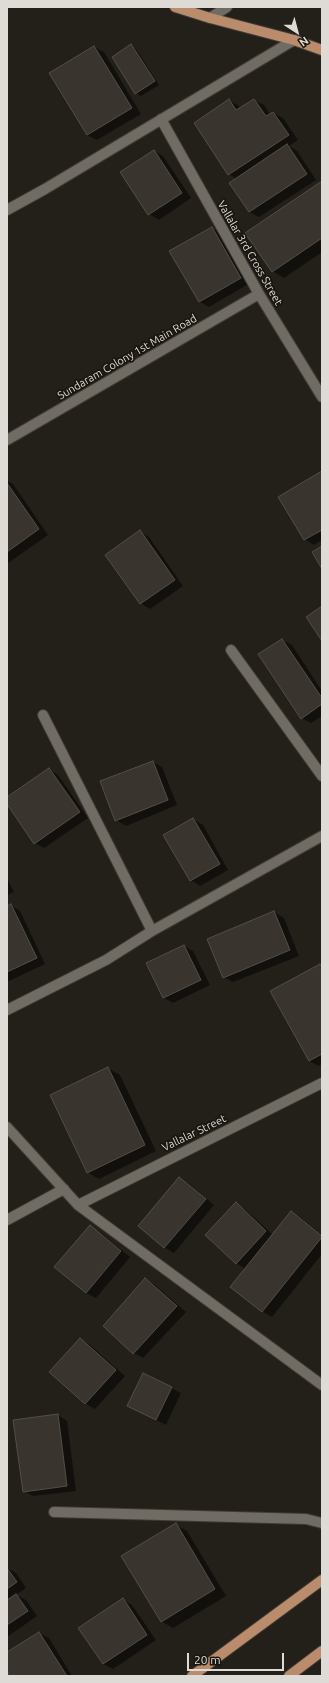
<!DOCTYPE html>
<style>
body{margin:0}
#map{position:relative;width:329px;height:1683px;overflow:hidden;background:#231f19;font-family:Ubuntu,sans-serif}
canvas{display:block}
.frame{position:absolute;inset:0;border:8px solid #dedbd7;pointer-events:none}
.north{position:absolute;left:277px;top:12px;width:40px;height:40px;-webkit-text-stroke:3px #1a1610;paint-order:stroke;rotate:144deg;font-size:11px;font-weight:700;line-height:16px;text-align:center;color:#dedbd7}
.north::after{content:'';display:block;margin:auto;width:14px;height:18px;background:#dedbd7;clip-path:polygon(50% 0,100% 100%,50% 72%,0 100%)}
.scale{position:absolute;left:187px;top:1653px;width:97px;height:18px;box-sizing:border-box;border:2px solid #dedbd7;border-top:0;padding-left:5px;font-size:12px;line-height:14px;white-space:nowrap;color:#dedbd7;-webkit-text-stroke:3px #1a1610;paint-order:stroke}
</style>
<div id="map">
<canvas width="329" height="1683"></canvas>
<div class="frame"></div>
<div class="north">N</div>
<div class="scale">20 m</div>
</div>
<script>
const g = document.querySelector('canvas').getContext('2d');
g.lineJoin = 'round';
function fillPath(path, color) { g.fillStyle = color; g.fill(path, 'evenodd'); }
const toPath = rows => new Path2D(rows.map(r => 'M' + r).join(''));
function stroke(path, color, width, dash) { g.strokeStyle = color; g.lineWidth = width; g.lineCap = dash ? 'butt' : 'round'; g.setLineDash(dash || []); g.stroke(path); }
function drawText(font, color, halo, rows, align = 'center') {
  g.font = font + ' Ubuntu,sans-serif'; g.lineWidth = 3.5; g.setLineDash([]); g.textBaseline = 'middle'; g.strokeStyle = halo; g.fillStyle = color; for (const [text, x, y, turn = 0] of rows) {
    g.save(); g.translate(x, y); g.rotate((+turn || 0) * Math.PI / 180); g.textAlign = isNaN(turn) ? turn : align; if (halo) g.strokeText(text, 0, 0); g.fillText(text, 0, 0); g.restore();
  }
}
fillPath(toPath([
 [131,46,136,49,159,85,141,96,136,93,113,57],
 [94,47,104,52,141,114,97,140,87,135],
 [229,100,239,106,241,109,254,100,264,105,270,115,273,113,283,118,298,140,289,146,297,151,316,180,259,217,249,212,237,179,229,174],
 [154,151,163,156,191,198,159,220,149,214,121,172],
 [322,182,322,252,284,278,272,271],
 [212,228,221,233,250,283,209,307,200,302],
 [322,472,322,540,314,545,305,539],
 [7,481,13,484,48,535,8,563],
 [140,532,149,537,183,586,150,609,140,603],
 [282,640,292,645,322,691,322,716,311,723,301,718],
 [153,762,162,767,177,805,126,826,116,820],
 [49,769,58,775,88,818,44,848,35,843,7,803,7,798],
 [193,819,203,825,228,870,200,886,191,880],
 [7,878,14,892,7,895],
 [11,905,20,911,45,964,7,982,7,907],
 [274,912,284,918,299,956,233,982,223,977],
 [184,946,193,951,210,985,173,1003,164,998],
 [320,965,322,966,322,1064,319,1066,309,1061],
 [108,1068,120,1075,156,1151,99,1179,87,1172],
 [179,1178,189,1184,214,1205,174,1253,165,1248,139,1226],
 [236,1204,245,1209,273,1235,292,1212,301,1218,322,1235,322,1254,272,1317,262,1311,246,1269,236,1263],
 [90,1226,100,1232,130,1257,96,1298,86,1293],
 [146,1279,155,1285,186,1312,143,1358,134,1353],
 [80,1339,90,1345,125,1376,95,1409,86,1404,51,1372],
 [144,1374,181,1393,166,1425,128,1406],
 [58,1415,67,1421,76,1491,33,1496,24,1491],
 [176,1525,187,1531,226,1596,173,1628,161,1621],
 [7,1568,16,1573,26,1588,16,1595,26,1600,37,1616,7,1637],
 [123,1599,132,1605,156,1640,113,1669,103,1664],
 [39,1633,49,1638,72,1676,11,1676,7,1669,7,1653]
]), '#0007');
const building = toPath([
 [131,44,155,81,135,94,112,57,131,44],
 [94,46,132,108,87,135,49,73,94,46],
 [229,99,236,110,254,99,266,116,273,112,289,135,228,175,194,123,229,99],
 [287,144,307,174,249,212,229,183,287,144],
 [154,150,182,193,148,215,120,172,154,150],
 [322,181,322,238,272,272,245,233,322,181],
 [212,227,241,278,199,302,169,251,212,227],
 [322,471,322,530,304,540,278,497,322,471],
 [7,483,39,529,7,552,7,483],
 [140,530,175,580,140,604,105,555,140,530],
 [322,546,322,569,312,552,322,546],
 [322,606,322,641,306,617,322,606],
 [282,639,322,698,322,704,301,719,258,654,282,639],
 [153,761,168,800,115,821,100,781,153,761],
 [49,768,80,812,34,844,7,804,7,797,49,768],
 [193,818,220,864,190,881,163,835,193,818],
 [11,904,37,958,7,972,7,906,11,904],
 [274,911,290,950,223,978,207,939,274,911],
 [184,945,201,980,163,998,146,963,184,945],
 [320,964,322,967,322,1054,309,1061,270,991,320,964],
 [108,1067,145,1145,87,1173,50,1095,108,1067],
 [179,1177,206,1199,164,1248,138,1226,179,1177],
 [236,1202,266,1231,236,1264,205,1235,236,1202],
 [291,1211,322,1236,322,1237,262,1312,230,1287,291,1211],
 [90,1225,121,1251,86,1293,54,1267,90,1225],
 [145,1278,177,1306,133,1354,103,1326,145,1278],
 [80,1338,116,1370,85,1404,49,1372,80,1338],
 [143,1373,172,1387,156,1420,127,1406,143,1373],
 [58,1414,67,1486,23,1492,13,1420,58,1414],
 [176,1523,215,1589,161,1622,121,1556,176,1523],
 [7,1568,17,1582,7,1589,7,1568],
 [16,1594,28,1611,7,1625,7,1600,16,1594],
 [123,1598,147,1635,103,1664,78,1628,123,1598],
 [39,1632,67,1676,10,1676,7,1671,7,1652,39,1632]
]);
fillPath(building, '#39342e');
stroke(building, '#534e47', 1);
const minor = toPath([
 [210,18,227,7],
 [161,119,259,294,322,397],
 [7,210,45,189,294,40],
 [7,440,259,294],
 [231,650,322,776],
 [43,715,152,931],
 [7,1010,106,960,152,931,322,836],
 [7,1127,78,1205,322,1385],
 [78,1205,322,1083],
 [7,1220,64,1189],
 [54,1512,306,1519,322,1523]
]);
const major = toPath([
 [175,7,210,18,294,40,322,50],
 [192,1676,322,1580],
 [289,1676,322,1651]
]);
stroke(minor, '#3f3b37', 12);
stroke(major, '#3f3b37', 12);
stroke(minor, '#706b63', 10);
stroke(major, '#ba8c6b', 10);
drawText('11px', '#dedbd7', '#1a1610', [
 ["Vallalar 3rd Cross Street",250,253,60],
 ["Sundaram Colony 1st Main Road",127,357,-30],
 ["Vallalar Street",194,1133,-26]
]);
</script>
